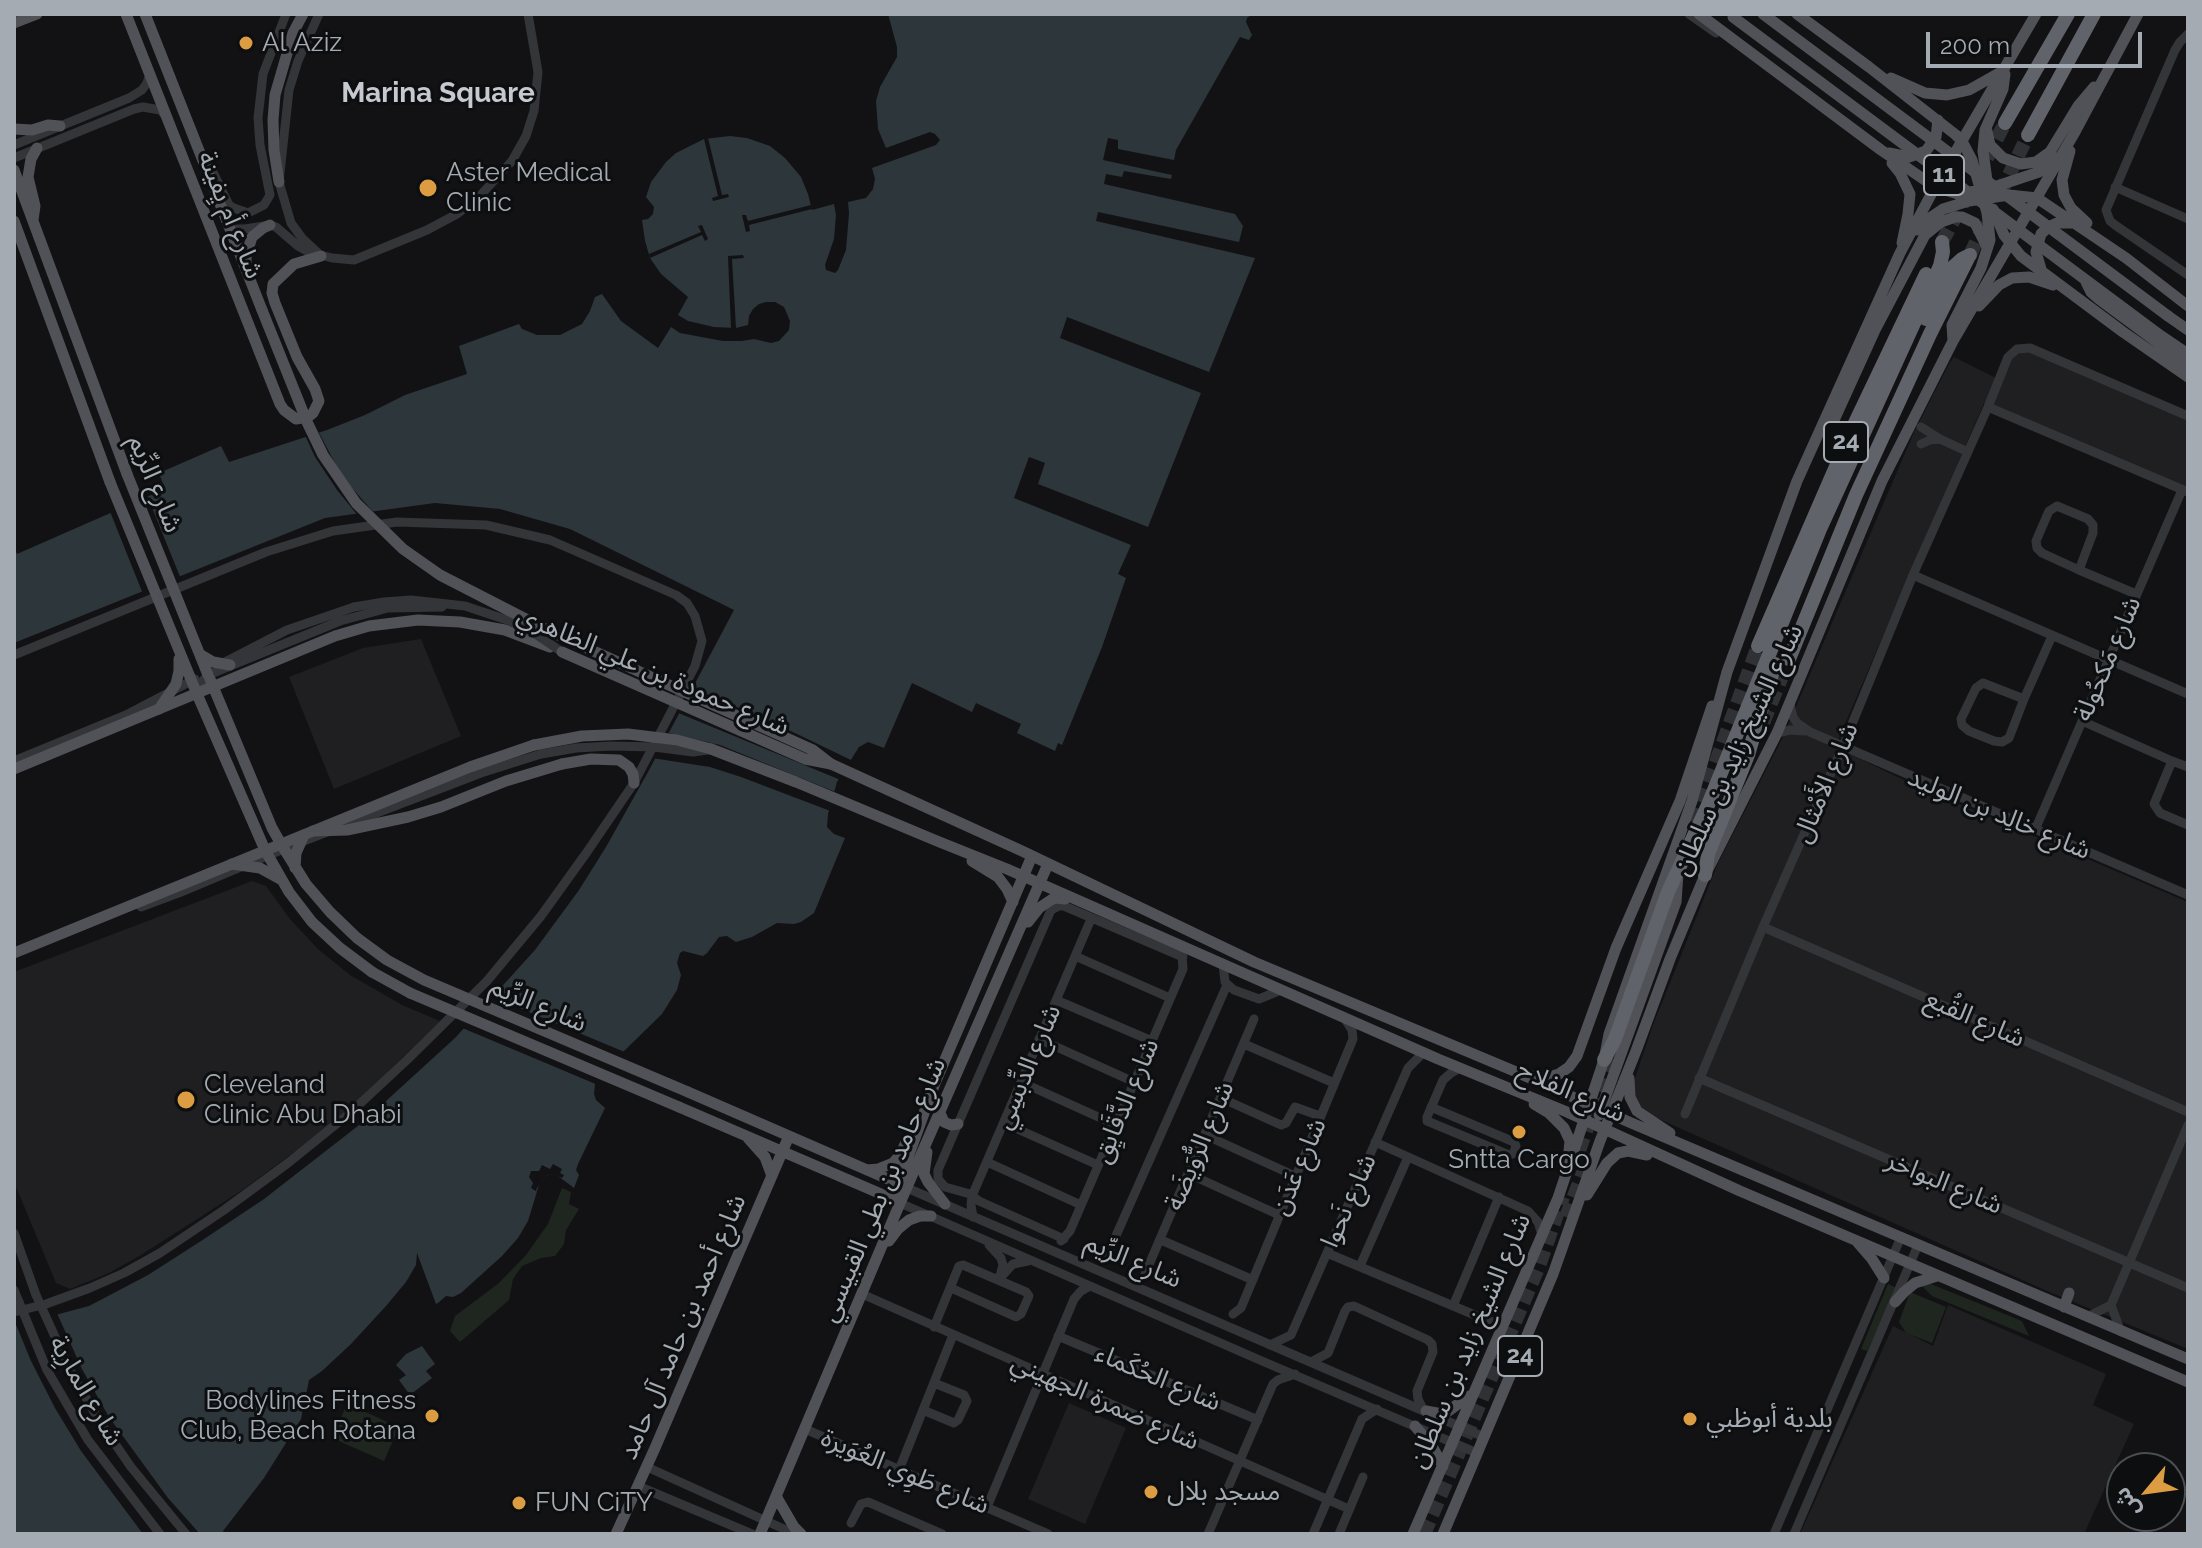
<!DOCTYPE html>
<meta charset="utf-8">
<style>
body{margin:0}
#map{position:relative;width:2202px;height:1548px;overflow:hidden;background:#121214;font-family:Raleway,"Noto Sans Arabic",sans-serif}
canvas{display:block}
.frame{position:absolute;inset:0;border:16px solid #a5abb3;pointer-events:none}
.north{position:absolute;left:2106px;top:1452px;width:80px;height:80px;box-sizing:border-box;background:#0d0e0f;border:2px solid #4a4d51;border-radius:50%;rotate:241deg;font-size:22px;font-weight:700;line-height:32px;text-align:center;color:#a5abb3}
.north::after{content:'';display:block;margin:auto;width:28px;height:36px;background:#dc9c42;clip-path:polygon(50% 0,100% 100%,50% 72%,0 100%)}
.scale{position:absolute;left:1926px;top:32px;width:216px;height:36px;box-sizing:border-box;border:4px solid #a5abb3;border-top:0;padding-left:10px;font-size:24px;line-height:28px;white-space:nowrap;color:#a5abb3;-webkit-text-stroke:6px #0d0e0f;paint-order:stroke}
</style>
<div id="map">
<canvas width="2202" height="1548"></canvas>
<div class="frame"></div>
<div class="north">ش</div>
<div class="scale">200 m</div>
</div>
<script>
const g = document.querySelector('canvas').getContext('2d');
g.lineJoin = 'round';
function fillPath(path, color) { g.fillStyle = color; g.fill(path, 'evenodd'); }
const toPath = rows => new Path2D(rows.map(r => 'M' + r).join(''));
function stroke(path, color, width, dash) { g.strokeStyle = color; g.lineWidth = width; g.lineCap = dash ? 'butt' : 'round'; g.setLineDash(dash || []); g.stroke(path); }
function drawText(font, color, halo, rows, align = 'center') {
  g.font = font + ' Raleway,"Noto Sans Arabic",sans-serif'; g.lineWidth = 6; g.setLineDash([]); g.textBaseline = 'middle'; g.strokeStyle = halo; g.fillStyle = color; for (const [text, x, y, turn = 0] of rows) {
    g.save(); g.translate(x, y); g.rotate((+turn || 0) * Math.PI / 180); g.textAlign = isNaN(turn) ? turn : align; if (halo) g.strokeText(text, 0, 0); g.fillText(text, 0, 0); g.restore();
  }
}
fillPath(toPath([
 [2030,351,2188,419,2188,490,2063,438,1984,403,1835,747,1908,782,2188,902,2188,1349,2047,1291,1650,1115,1640,1106,1634,1094,1633,1084,1653,1025,1718,863,1782,739,1915,430,1949,364,1954,357,2002,381,2012,358,2018,352],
 [421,639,461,736,334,789,289,677,363,648],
 [252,881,266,886,290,919,318,949,350,975,402,1005,440,1021,339,1119,241,1191,141,1255,109,1273,70,1289,56,1283,14,1182,14,972],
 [1948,1305,2106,1374,2093,1405,2134,1424,2084,1534,1800,1534,1893,1326,1933,1346],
 [1069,1403,1126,1428,1085,1524,1028,1499]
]), '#1f1f21');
fillPath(toPath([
 [562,1188,571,1192,569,1204,579,1209,566,1230,564,1244,555,1256,541,1258,522,1266,513,1279,509,1300,460,1342,450,1331,455,1316,499,1283,526,1255,548,1224],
 [1888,1284,1897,1288,1867,1351,1861,1349],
 [1925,1284,1931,1284,2022,1321,2029,1336,1932,1296,1921,1285],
 [1910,1292,1946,1307,1932,1343,1906,1333,1899,1322],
 [347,1404,399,1427,384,1461,332,1438]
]), '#1f261f');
fillPath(toPath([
 [888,14,1253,14,1247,18,1246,22,1252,35,1249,40,1240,37,1176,150,1174,160,1118,149,1118,140,1108,138,1103,160,1172,175,1171,179,1124,171,1122,177,1106,174,1104,184,1235,214,1243,226,1239,242,1098,212,1096,221,1255,258,1209,372,1067,317,1060,338,1201,393,1148,527,1038,484,1045,463,1029,457,1014,498,1131,545,1118,574,1126,578,1102,647,1062,745,1058,743,1055,751,1017,733,1021,724,976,703,972,712,912,683,884,748,868,742,859,747,837,782,828,814,827,827,834,834,845,838,814,913,801,922,794,924,777,923,752,937,736,942,727,936,719,937,707,953,703,956,683,951,680,953,677,963,681,975,677,990,662,1014,623,1052,596,1074,594,1094,596,1100,605,1108,578,1164,576,1170,579,1175,574,1188,558,1176,553,1174,546,1176,539,1185,528,1221,518,1238,502,1256,461,1293,453,1297,446,1296,438,1303,436,1304,417,1253,416,1265,406,1282,386,1306,351,1344,322,1371,309,1380,301,1419,264,1478,223,1531,225,1534,14,1534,14,1326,89,1306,148,1275,201,1241,264,1199,363,1122,455,1038,535,950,579,890,606,847,648,772,734,610,570,529,500,509,435,503,325,518,14,643,14,547,17,554,165,489,159,473,221,446,229,462,327,430,365,415,405,395,467,374,459,346,519,324,522,329,537,335,560,335,582,324,590,311,595,297,602,294,621,321,658,348,671,327,680,333,723,341,742,341,754,339,771,343,779,341,789,330,790,321,784,307,775,302,766,302,759,304,753,309,749,316,748,325,736,328,714,327,688,321,678,315,688,297,661,274,650,258,645,241,642,220,648,219,653,214,654,207,646,197,651,182,666,162,676,153,704,139,730,136,747,138,770,146,785,158,801,177,808,194,812,210,834,204,836,215,834,239,825,265,826,270,835,273,838,270,846,250,849,213,848,202,866,198,873,189,875,179,872,168,936,145,940,140,935,134,930,132,886,148,878,129,876,101,880,87,897,57,897,47],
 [422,1346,435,1364,426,1371,432,1378,410,1395,399,1380,406,1375,396,1365,406,1354]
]), '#2d363b');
fillPath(toPath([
 [708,138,722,195,728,194,729,197,713,201,712,198,718,196,704,139],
 [811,205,812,209,749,225,750,231,746,232,742,215,746,215,748,221],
 [702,225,708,239,705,241,702,235,650,258,649,254,701,232,698,226],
 [743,255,744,258,732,259,736,328,731,328,728,256],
 [317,429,336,465,352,488,376,515,359,517,337,490,315,457,304,433],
 [146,493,181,579,143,594,109,509],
 [689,687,768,720,853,761,843,781,676,712],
 [665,732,720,745,838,793,833,812,741,777,710,767,652,758],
 [488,995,627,1053,600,1076,598,1085,460,1027],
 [553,1164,562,1169,560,1173,564,1175,562,1178,553,1174,546,1176,537,1188,536,1191,539,1193,531,1188,533,1183,529,1177,531,1171,539,1171,542,1165,550,1169],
 [56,1311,82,1369,109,1417,168,1498,200,1534,143,1534,81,1451,55,1408,31,1361,15,1322]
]), '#121214');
stroke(toPath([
 [1987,158,2005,123],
 [2000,194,2028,135],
 [1942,242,1968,194],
 [1970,255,1985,223],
 [1763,723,1789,659],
 [1694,822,1758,646],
 [1579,1151,1616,1046],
 [1566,1217,1586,1165],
 [1424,1534,1539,1266,1563,1197]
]), '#2f3134', 14, [14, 7]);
stroke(toPath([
 [1689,14,1716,33],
 [2188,34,2180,42,2175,50,2106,210,2110,221,2115,225,2188,275],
 [14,145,129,98,142,90,147,83,150,74],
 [14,158,134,109,143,107,160,110,166,116],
 [210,166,229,205,234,208,248,213,264,205,270,195,260,145,258,118,263,74,286,14],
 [2115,187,2188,219],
 [230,229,245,229,270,225,276,227,298,246,309,252,332,258,354,260,427,230,457,214,478,198,512,161,526,136,534,111,538,72,528,14],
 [318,253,302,238,291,223,279,182,289,90,298,61,319,14],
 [1988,407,2188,492],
 [1921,427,1940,439,1968,452],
 [1921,444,1930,440,1940,439],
 [2057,506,2088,519,2093,525,2093,533,2079,570,2042,553,2037,548,2036,541,2049,511,2057,506],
 [2079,570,2136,594],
 [1913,575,2188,694],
 [14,655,266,552,333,531,397,522,486,525,550,540,676,595,687,603,695,616,702,641,695,666,634,783,587,852,541,916,487,981,408,1059,350,1113,288,1163,224,1210,160,1253,124,1273,90,1288,46,1304,14,1312],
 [225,662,287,630,354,607],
 [1983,683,2024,699,2009,738,2002,742,1994,741,1969,731,1962,725,1961,719,1976,688,1983,683],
 [197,694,201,683,208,675,340,621,388,608,442,607],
 [2024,699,2052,636],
 [1790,704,1793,717,1797,723,1810,732,2188,895],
 [2082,721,2172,761],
 [1777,733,1790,730,1805,731],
 [14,761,126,715,195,679],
 [2188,767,2172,761,2154,804,2160,813,2188,825],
 [2035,830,2182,490],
 [141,907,181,892,288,847,481,773,541,754],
 [1763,927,2188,1112],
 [1075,956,1170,998],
 [1223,964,1225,982,1234,990,1259,999,1281,990],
 [1056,1000,1152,1041],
 [1039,1039,1134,1082],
 [1244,1044,1334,1083],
 [1699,1078,2188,1288],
 [1021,1082,1116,1125],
 [1221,1098,1281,1125,1286,1123,1295,1107,1320,1116],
 [1431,1107,1514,1142,1516,1146,1513,1154,1509,1155,1427,1121,1427,1117,1443,1080,1451,1073,1460,1068],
 [1685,1114,1763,927,1843,746,1913,575,1988,407,2008,357,2017,349,2030,348,2188,416],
 [1004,1123,1098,1165],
 [1205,1135,1295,1176],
 [1375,1142,1528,1211,1538,1222,1542,1235],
 [987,1162,1081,1205],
 [1189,1174,1279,1215],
 [907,1188,1484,1437],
 [900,1203,1262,1361,1477,1453],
 [973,1217,971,1205,972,1196,1091,919],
 [14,1233,36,1295],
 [1064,1239,979,1201,970,1194,945,1187,938,1179,938,1170,1051,910,1059,906,1064,906,1183,957],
 [1161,1240,1253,1280],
 [1061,1241,1070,1231,1183,969,1182,955],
 [989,1245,1001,1258,1003,1265,999,1280],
 [1327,1253,1489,1321,1498,1323,1506,1319],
 [1107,1256,1227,985],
 [1360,1266,1408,1157],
 [1145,1274,1254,1019],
 [1001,1277,1013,1264,1028,1261],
 [14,1290,19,1302],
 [862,1294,1349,1509],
 [2111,1305,2121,1332],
 [1453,1306,1499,1197],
 [1233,1314,1241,1308,1353,1039,1352,1030,1345,1019],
 [2087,1317,2111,1305,2188,1125],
 [934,1327,959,1266,963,1265,1026,1292,1029,1296,1021,1314,1016,1317,951,1288],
 [1058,1336,1258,1420],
 [1270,1345,1291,1335,1408,1068,1424,1052],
 [1311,1362,1328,1353,1345,1311,1348,1307,1354,1306,1428,1340,1432,1344,1433,1352,1417,1391,1418,1399,1423,1409],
 [923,1410,954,1423,958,1420,967,1401,964,1395,934,1383],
 [805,1429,1048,1534],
 [647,1467,795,1534],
 [899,1470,953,1335],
 [638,1486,752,1534],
 [987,1507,1074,1299,1081,1291,1090,1286],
 [851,1523,861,1504,868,1502,942,1534],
 [1208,1534,1273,1384,1278,1380,1295,1374],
 [1313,1534,1362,1419,1377,1409],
 [1339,1534,1363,1477],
 [1774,1534,1901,1237],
 [1794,1534,1918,1245]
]), '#343538', 9);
stroke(toPath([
 [126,14,280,404,284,410,296,419,308,417,313,413,319,401,315,389,297,357,275,303,272,293,273,284,294,264,321,256],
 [145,14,262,310],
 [1699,14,1881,150,1935,187,1958,194,1988,189,2039,172,2056,158],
 [1797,14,1869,67,1956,135,1962,141,1972,160,1987,213,1990,240,1981,268,1952,325,1953,341],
 [14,23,37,14],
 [1891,78,1925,93,1947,95,1969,90,2001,72],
 [14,129,32,130,48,125,60,126],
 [1987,131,1990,145,2003,158,2021,164,2036,162,2050,152,2078,106,2094,87],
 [2070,151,2062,180,2064,195,2071,208,2087,223],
 [1889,153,1909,157,1926,151,1936,137,1938,120],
 [1892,163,1900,173,1910,194,1908,214,1902,243],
 [14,170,127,474],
 [279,182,274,150,273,120,275,95,293,33,303,14],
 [1988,188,1983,151,1985,130,2003,89,2005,74],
 [1993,209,2004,235,2021,256,2123,332,2188,377],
 [33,220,35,206,28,177,31,159,37,148],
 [14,221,110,482],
 [1917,230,1924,222,1943,209,1969,201,2009,195,2037,198,2126,258,2188,306],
 [246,265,246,256,252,237,263,228,270,225],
 [2041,269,2036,252,2041,234,2048,227,2057,223,2075,223],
 [2086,282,2091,292,2099,299,2188,365],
 [1979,306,1999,285,2012,278,2029,277,2053,285],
 [2168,316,2188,330],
 [2157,333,2188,354],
 [1825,431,1835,418,1875,330,1925,235,1941,222,1955,217,1962,217,1975,223,1986,245],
 [210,679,272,828,281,844],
 [197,694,265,850],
 [711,749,796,782,937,841,1007,869,1438,1059,1567,1112,1740,1191,2188,1382],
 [562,764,591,759,619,760,629,767,633,774,634,783],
 [831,764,1022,851,1254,962,1514,1071,1629,1122,2188,1359],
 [14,769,335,636,369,626,418,620,460,622,505,630,550,647],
 [972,861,998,877,1007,889,1013,902],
 [1028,922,1039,908,1051,900,1055,898,1065,899],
 [14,953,470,767,534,745],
 [372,972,410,993],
 [1534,1076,1546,1078,1559,1074,1569,1067,1577,1056,1616,948,1680,801,1712,706],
 [1629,1078,1630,1097,1637,1111,1670,1133],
 [688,1092,904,1186],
 [1534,1104,1549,1113,1564,1128,1570,1141,1569,1151],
 [679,1107,895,1200],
 [940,1113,944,1122,951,1125,958,1124],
 [1599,1115,1676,902,1678,874],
 [748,1138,765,1157,772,1176],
 [927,1152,924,1174,928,1182,945,1204],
 [867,1170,878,1169,893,1163,900,1155,907,1140],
 [1587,1195,1607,1163,1618,1153,1628,1151,1647,1155],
 [891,1198,904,1168,935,1083,1032,856],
 [889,1241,898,1229,909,1220,920,1216,931,1216],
 [1858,1243,1872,1259,1884,1278],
 [1895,1302,1904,1292,1915,1283,1937,1276],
 [2064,1307,2069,1293],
 [1426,1411,1442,1414,1447,1412,1469,1396],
 [1415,1426,1433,1448,1443,1466],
 [776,1496,794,1527,801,1534],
 [616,1534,655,1448,789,1136],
 [760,1534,900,1203,1048,864],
 [1413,1534,1558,1198,1604,1060,1609,1034,1692,801,1727,672,1797,481,1900,253,1935,187,2036,14],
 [1443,1534,1553,1274,1600,1141,1636,1051,1670,959,1705,875,1777,733,1882,481,1953,341,2075,132,2138,14]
]), '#505257', 11);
stroke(toPath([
 [2005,123,2068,14],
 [2028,135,2094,14],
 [1926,319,1952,268,1962,259,1970,255],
 [1758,646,1854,425,1926,274],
 [1789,659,1856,495,1930,334,1968,258],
 [1705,875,1708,854,1748,755,1775,664],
 [1604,1060,1615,1039,1668,892,1708,805,1820,529,1940,266,1943,252,1942,242]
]), '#606369', 14);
stroke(toPath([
 [354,607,384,602,411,600,465,606,510,621,537,635,562,652],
 [541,754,576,748,611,746,654,747,693,752,708,750],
 [36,1295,72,1374,100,1422,131,1467,186,1534],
 [19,1302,47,1370,88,1440,160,1534]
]), '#343538', 9);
stroke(toPath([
 [1763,14,2168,316],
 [1733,17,2157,333],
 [262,310,307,422,323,455,356,503,403,549,440,575,547,630,813,750,831,764],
 [127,474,208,675],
 [110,482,197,694],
 [562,652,805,759,831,764],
 [201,655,213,662,230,665],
 [159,709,176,684,179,671,179,659],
 [534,745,582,736,628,734,677,740,711,749],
 [313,831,347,830,408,817,441,807,506,781,562,764],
 [281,844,306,884,330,912,357,938,387,960,424,980,688,1092],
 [265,850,289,892,312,922,340,948,372,972],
 [232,864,260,868,280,879],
 [295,868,296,853,304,835],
 [410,993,679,1107]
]), '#505257', 11);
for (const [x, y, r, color] of [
 [246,43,8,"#dc9c42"],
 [428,188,10,"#dc9c42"],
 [186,1100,10,"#dc9c42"],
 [1519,1132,8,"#dc9c42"],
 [432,1416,8,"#dc9c42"],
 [1690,1419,8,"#dc9c42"],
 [1151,1492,8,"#dc9c42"],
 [519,1503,8,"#dc9c42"]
]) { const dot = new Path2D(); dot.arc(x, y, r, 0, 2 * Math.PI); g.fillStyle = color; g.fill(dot); stroke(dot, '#0d0e0f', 3); }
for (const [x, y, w] of [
 [1944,175,40],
 [1846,442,44],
 [1520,1356,44]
]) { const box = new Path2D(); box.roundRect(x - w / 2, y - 20, w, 40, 6); g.fillStyle = '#0d0e0f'; g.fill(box); stroke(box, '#a5abb3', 2); }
drawText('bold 24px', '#a5abb3', null, [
 ["11",1944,175],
 ["24",1846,442],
 ["24",1520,1356]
]);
drawText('26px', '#a5abb3', '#0d0e0f', [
 ["Al Aziz",262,43],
 ["Aster Medical",446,173],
 ["Clinic",446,203],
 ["Cleveland",204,1085],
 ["Clinic Abu Dhabi",204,1115],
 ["Sntta Cargo",1519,1160,"center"],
 ["Bodylines Fitness",416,1401,"right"],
 ["Club, Beach Rotana",416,1431,"right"],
 ["بلدية أبوظبي",1706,1419],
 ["مسجد بلال",1167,1492],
 ["FUN CiTY",535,1503]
], 'left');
drawText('26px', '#a5abb3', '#0d0e0f', [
 ["شارع أم يِفينة",230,215,68],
 ["شارع الرِّيم",155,484,68],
 ["شارع مَكحُولة",2108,659,-67],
 ["شارع حمودة بن علي الظاهري",653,671,23],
 ["شارع الشيخ زايد بن سلطان",1738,750,-65],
 ["شارع الأَمْثال",1826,783,-67],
 ["شارع خالِد بن الوليد",1999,814,23],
 ["شارع الرِّيم",538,1005,23],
 ["شارع القُبع",1975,1019,24],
 ["شارع الدِّبسِي",1028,1067,-67],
 ["شارع الفلاح",1571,1092,24],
 ["شارع الدَّقَايِق",1126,1101,-67],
 ["شارع الرُّوَيضَة",1200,1146,-67],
 ["شارع عَدَن",1299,1167,-67],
 ["شارع البواخر",1944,1183,23],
 ["شارع حامد بن بطي القبيسي",883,1190,-67],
 ["شارع نَحوا",1349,1201,-66],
 ["شارع الرِّيم",1133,1261,23],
 ["شارع أحمد بن حامد آل حامد",683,1327,-67],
 ["شارع الشيخ زايد بن سلطان",1470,1341,-67],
 ["شارع الحُكَماء",1158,1378,23],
 ["شارع المارِية",86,1391,60],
 ["شارع ضمرة الجهيني",1105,1402,24],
 ["شارع طَوِي العُوَيرة",905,1472,23]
]);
drawText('bold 28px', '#c6c9cf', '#0d0e0f', [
 ["Marina Square",438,94]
]);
</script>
